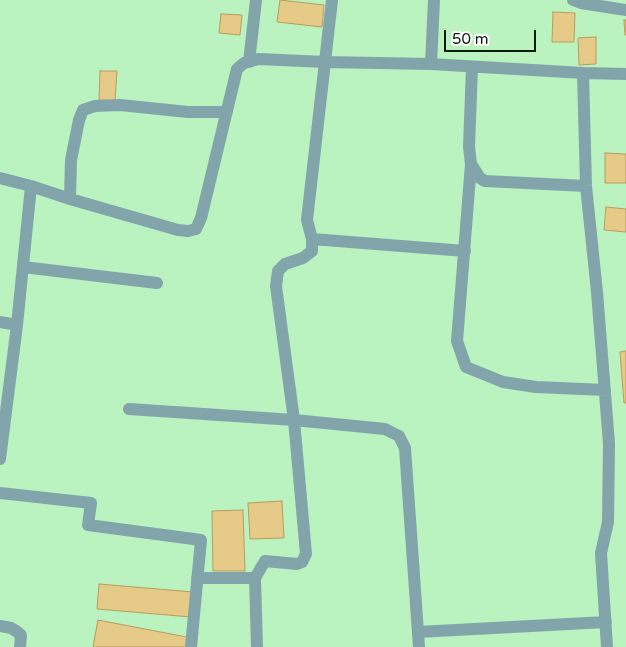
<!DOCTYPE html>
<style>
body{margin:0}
#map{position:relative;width:626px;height:647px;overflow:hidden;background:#baf2c0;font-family:"Varela Round",sans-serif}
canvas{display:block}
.scale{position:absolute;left:444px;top:30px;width:92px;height:22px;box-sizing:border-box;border:2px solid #061b09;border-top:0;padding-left:6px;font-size:15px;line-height:18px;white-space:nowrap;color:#061b09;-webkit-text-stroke:4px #fff;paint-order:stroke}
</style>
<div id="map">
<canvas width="626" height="647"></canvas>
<div class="scale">50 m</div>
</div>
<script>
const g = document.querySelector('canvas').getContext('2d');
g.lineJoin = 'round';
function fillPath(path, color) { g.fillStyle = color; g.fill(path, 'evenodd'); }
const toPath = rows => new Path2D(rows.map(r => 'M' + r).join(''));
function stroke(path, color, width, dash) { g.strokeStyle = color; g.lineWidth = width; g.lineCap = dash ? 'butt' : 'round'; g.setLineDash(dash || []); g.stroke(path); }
const building = toPath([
 [280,0,324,5,322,27,277,22,280,0],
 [553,12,575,13,574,42,552,42,553,12],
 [221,14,242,15,240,35,219,33,221,14],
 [624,20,626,20,626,35,625,35,624,20],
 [596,37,596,64,579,65,578,38,596,37],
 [100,71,117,71,115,101,99,100,100,71],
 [605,153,626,154,626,183,605,183,605,153],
 [606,207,626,209,626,232,604,230,606,207],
 [626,351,626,403,624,403,620,352,626,351],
 [282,501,284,538,250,539,248,503,282,501],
 [243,510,245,571,213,571,212,511,243,510],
 [99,584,193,592,191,617,97,609,99,584],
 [98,620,197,639,196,647,93,647,98,620]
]);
fillPath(building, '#e5ca88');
stroke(building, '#b89d5d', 1);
stroke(toPath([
 [573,0,581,3,626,10],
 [249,62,256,0],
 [431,64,434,0],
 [472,67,469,147,471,164,480,178,485,181,586,186],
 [583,73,586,186,597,292,609,444,608,522,601,553,607,647],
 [471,164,457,341,466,367,503,382,536,387,605,390],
 [0,178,31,186],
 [70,199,71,160,79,120,83,110,95,106,120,105,188,112,227,112],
 [312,239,465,251],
 [23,267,157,283],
 [0,322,17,325],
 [129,409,294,420,385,429,399,436,405,448,419,647],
 [0,459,17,325,31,186,70,199,178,230,188,231,196,229,201,218,237,69,244,63,259,59,325,62,431,64,583,73,626,74],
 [0,493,91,503,88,525,201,540,191,647],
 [197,578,255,578],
 [0,626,11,628,16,631,21,635,20,647],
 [418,632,606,622],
 [257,647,255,578,265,561,297,564,302,562,306,554,294,420,276,286,278,271,285,264,303,258,312,251,312,239,307,220,332,0]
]), '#81a5aa', 12);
</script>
